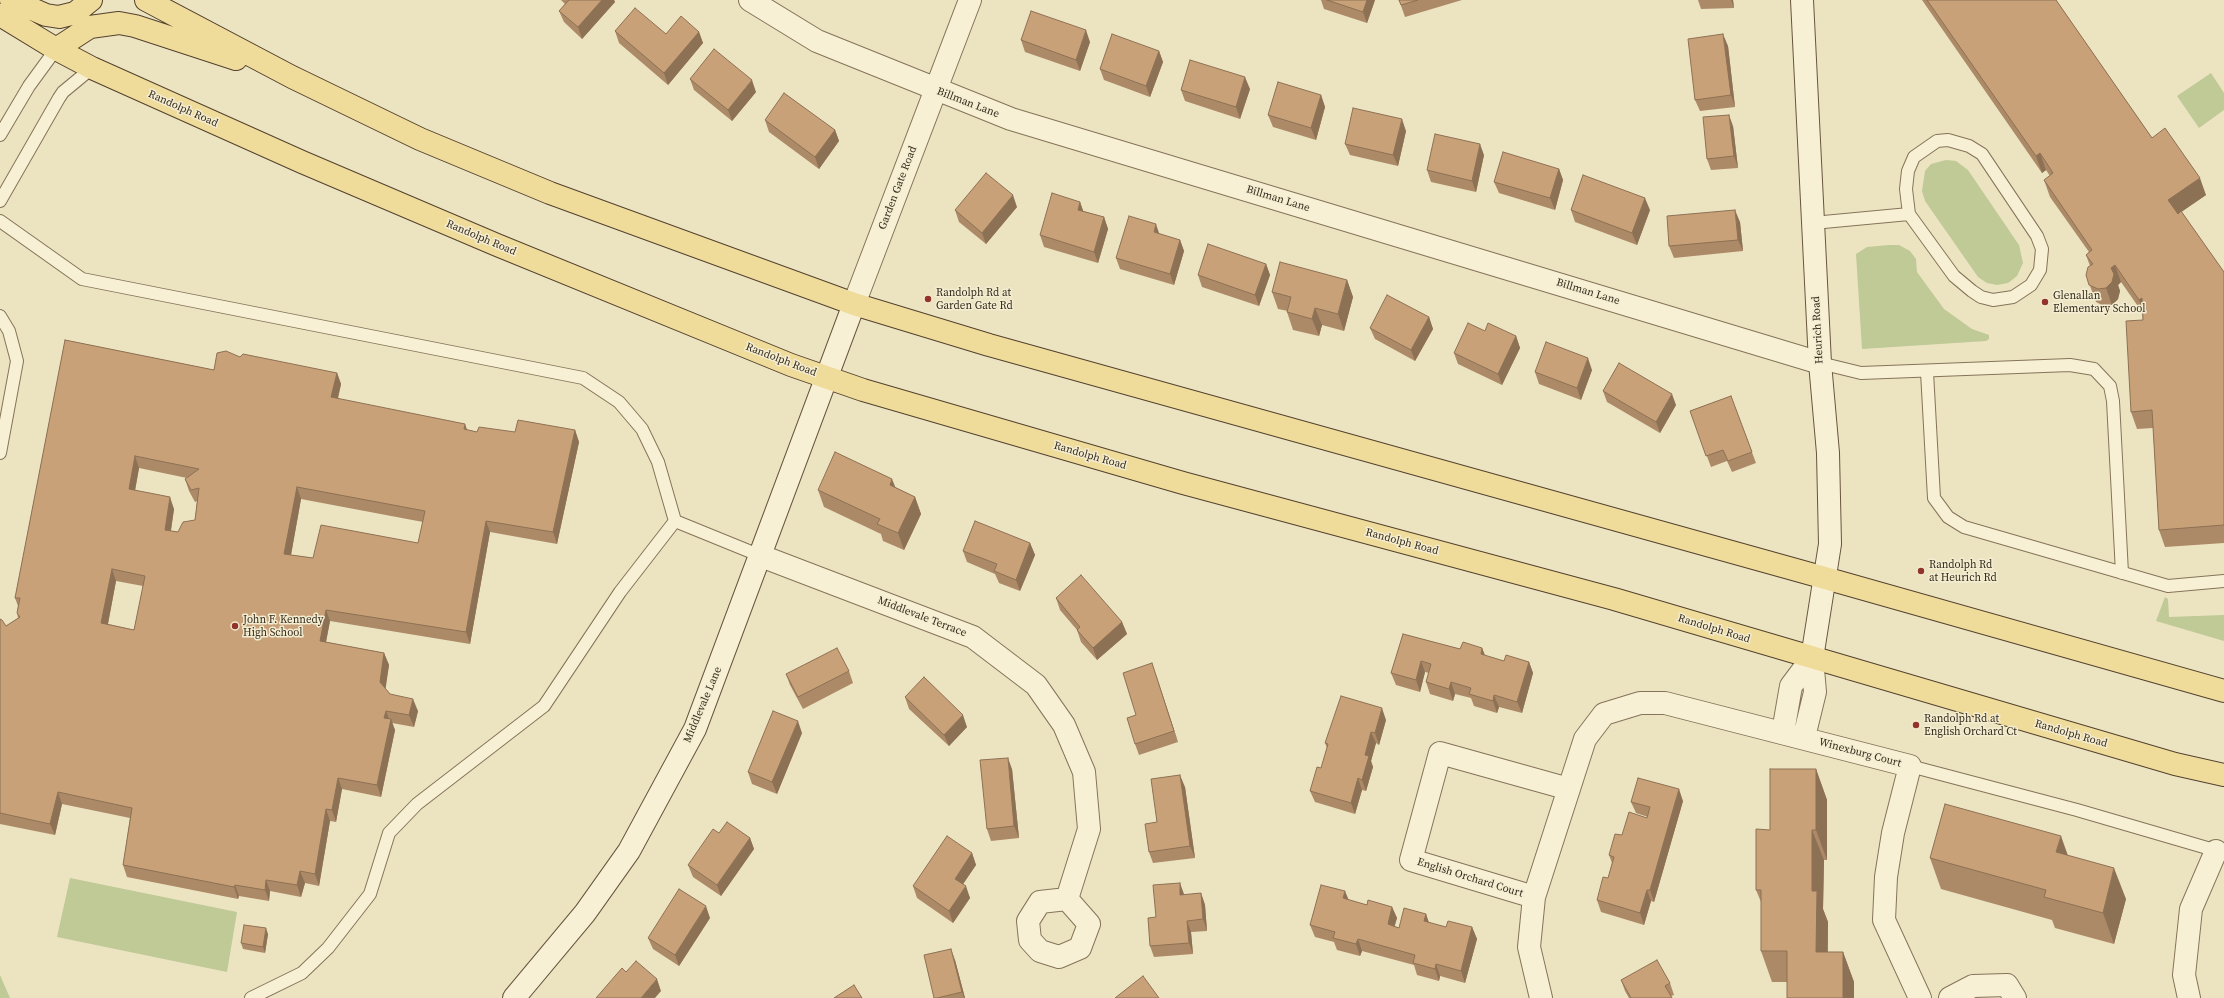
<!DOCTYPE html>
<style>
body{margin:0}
canvas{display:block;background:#ece3c1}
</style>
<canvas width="2224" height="998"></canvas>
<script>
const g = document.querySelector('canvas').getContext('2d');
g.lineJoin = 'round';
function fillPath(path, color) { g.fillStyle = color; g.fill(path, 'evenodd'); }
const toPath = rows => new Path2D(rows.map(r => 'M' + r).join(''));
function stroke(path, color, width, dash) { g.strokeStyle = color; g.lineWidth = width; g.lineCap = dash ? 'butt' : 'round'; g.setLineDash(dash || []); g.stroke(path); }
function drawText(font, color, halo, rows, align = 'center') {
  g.font = font + ' "Source Serif 4",serif'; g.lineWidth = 3; g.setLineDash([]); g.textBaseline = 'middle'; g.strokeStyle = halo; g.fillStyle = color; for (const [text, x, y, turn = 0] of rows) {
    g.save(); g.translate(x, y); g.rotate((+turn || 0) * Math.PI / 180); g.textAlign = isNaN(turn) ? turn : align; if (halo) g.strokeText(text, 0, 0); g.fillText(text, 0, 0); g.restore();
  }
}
fillPath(toPath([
 [2211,73,2224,93,2224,110,2199,128,2177,96],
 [1946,160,1956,161,1968,170,2019,245,2023,263,2017,276,2008,283,1997,285,1987,283,1978,277,1925,201,1922,191,1925,171,1931,164],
 [1889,245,1899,245,1910,251,1916,259,1917,272,1944,309,1972,329,1989,335,1989,339,1986,341,1862,349,1856,254,1867,247],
 [2165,597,2168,599,2169,617,2224,615,2224,641,2156,621],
 [70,878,237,912,227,972,57,937],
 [0,975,10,998,0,998]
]), '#bfca96');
const lane = toPath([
 [0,135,29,86,56,49],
 [1948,140,1969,146,1982,154,2037,236,2042,249,2040,270,2031,285,2013,297,1993,300,1981,297,1972,291,1954,276,1909,214,1906,189,1908,171,1914,157,1937,141,1948,140],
 [0,201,59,98,63,92,92,68],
 [0,221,82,279,583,378,619,402,642,429,658,462,675,521],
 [1813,223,1909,214],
 [0,316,9,331,17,361,0,453],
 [1820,363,1861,373,2070,365,2094,369,2110,386,2113,401,2122,573],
 [1927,372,1934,498,1948,517,1964,527,2168,586,2224,581],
 [675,521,761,556],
 [1910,766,2077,810,2221,852],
 [251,998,302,973,328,948,370,894,389,833,417,804,544,706,620,592,675,521]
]);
const street = toPath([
 [750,0,817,41,1011,119,1820,363],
 [854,304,970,0],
 [761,556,973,637,1036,685,1064,725,1084,772,1089,829,1067,899,1040,902,1028,921,1030,940,1040,951,1059,957,1080,948,1089,924,1067,899],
 [1783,732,1791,686,1812,658],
 [1804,737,1815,692,1812,658],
 [1534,897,1411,860,1440,753,1569,789],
 [1541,998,1529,947,1534,897,1585,739,1604,714,1640,703,1665,703,1910,766,1893,833,1886,877,1884,920,1920,998],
 [1950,998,1973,986,2007,985,2015,998],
 [2189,998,2184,975,2191,909,2216,851]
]);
const secondary = toPath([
 [1802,0,1820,363,1828,453,1830,544,1812,658],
 [514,998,585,913,629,851,695,729,854,304]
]);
const primary = toPath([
 [11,0,46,15,59,17,75,13,91,0],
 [146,0,292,77,420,139,550,193,854,304,989,345,1825,578,2224,691],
 [0,15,56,49,92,68,302,162,497,245,791,365,863,390,1183,483,1614,599,2175,764,2224,775],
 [56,49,90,27,119,23,135,26,236,59]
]);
stroke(lane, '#857459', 14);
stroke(street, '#857459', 24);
stroke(secondary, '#67553d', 24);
stroke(primary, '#53422e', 24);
stroke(lane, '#f7f0d4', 12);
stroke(street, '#f7f0d4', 22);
stroke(secondary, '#f7f0d4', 22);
stroke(primary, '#efdb9a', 22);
fillPath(toPath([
 [561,0,614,0,615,2,582,39,564,22,559,11,565,4],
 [1321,0,1375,0,1367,23,1324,9],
 [1399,0,1462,0,1405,17],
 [1698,0,1733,0,1734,8,1701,9],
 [1922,0,2056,0,2152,138,2206,195,2181,212,2224,272,2224,543,2165,547,2159,530,2153,428,2137,429,2131,412,2143,320,2142,312,2121,282,2118,285,2120,291,2118,299,2112,305,2104,306,2096,302,2086,275,2090,266,2086,255,2089,252,2050,197,2044,180,2050,176,2046,170,2042,173],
 [615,31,666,34,699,32,703,43,668,85,619,43],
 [1021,40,1090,42,1080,71,1025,52],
 [1728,46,1735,107,1700,111,1695,100],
 [1159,51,1163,62,1150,97,1104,80,1100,69],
 [690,79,756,92,732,121,694,90],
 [1250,89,1240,119,1185,101,1181,90],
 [1321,95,1325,107,1316,140,1273,127,1268,115],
 [765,120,835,130,839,141,819,169,769,132],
 [1733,126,1738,168,1711,170,1707,159],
 [1406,131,1398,166,1350,155,1345,144],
 [1484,155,1476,192,1431,182,1427,170],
 [1559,169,1563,180,1555,210,1499,193,1494,182],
 [1080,202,1083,211,1104,217,1108,229,1098,263,1044,247,1040,235],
 [1017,207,986,244,959,222,955,210],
 [1571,210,1650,210,1637,245,1575,222],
 [1740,222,1743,251,1674,258,1669,246],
 [1160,234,1180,240,1184,251,1174,285,1120,269,1116,258],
 [1266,264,1270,275,1259,306,1202,287,1198,275],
 [1347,280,1353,297,1344,331,1322,325,1319,336,1293,330,1287,312,1288,311,1278,309,1272,292],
 [1429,317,1433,329,1415,361,1375,339,1370,328],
 [1485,331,1516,336,1520,348,1502,385,1458,364,1454,353],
 [65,340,214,370,240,357,337,373,341,384,338,399,467,430,477,432,515,432,575,430,579,442,557,544,490,532,470,644,330,621,326,642,384,653,389,665,385,688,390,694,418,711,414,727,392,723,395,730,381,797,342,789,336,822,330,821,319,886,305,883,301,897,270,891,269,901,239,896,238,899,127,877,123,865,130,818,62,804,55,835,0,824,0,619,6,626,18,618,17,613,18,606,15,598],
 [139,468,187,478,185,479,189,491,195,502,197,501,195,520,178,532,171,531,174,509,135,491],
 [301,499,423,522,418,543,313,558,291,555],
 [116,581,143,586,134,630,108,624],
 [1592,370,1581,400,1539,384,1535,372],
 [1603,391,1676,405,1660,433,1607,402],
 [1731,396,1756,463,1732,472,1727,461,1711,467,1690,411],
 [895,487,915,497,921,514,904,550,883,541,881,534,824,507,818,490],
 [1030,543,1035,555,1020,591,999,583,995,574,967,562,963,551],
 [1056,598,1122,622,1127,634,1097,660,1081,642,1077,630,1060,610],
 [1403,634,1460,649,1482,648,1485,656,1504,661,1529,662,1533,673,1522,713,1499,707,1497,713,1474,706,1471,698,1455,694,1453,701,1430,694,1426,682,1429,673,1425,672,1420,692,1396,685,1391,673],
 [849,671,853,683,803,709,790,685,786,674],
 [1156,675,1178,742,1139,755,1135,744,1136,715],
 [905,697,967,727,949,746,909,709],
 [1386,720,1379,745,1376,743,1371,761,1373,767,1366,791,1362,790,1355,814,1315,802,1310,791,1321,768,1327,748,1325,743],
 [802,733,777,794,752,784,748,772],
 [1012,769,1019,838,991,841,987,829],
 [1816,769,1827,800,1827,860,1824,860,1823,909,1828,922,1828,952,1843,952,1854,982,1772,982,1761,951,1761,902,1756,890,1770,830],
 [1185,787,1195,858,1153,863,1149,852,1157,822],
 [1683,801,1654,902,1651,901,1644,925,1601,912,1597,900,1608,878,1612,863,1609,855,1622,835,1647,818,1648,817,1636,813,1631,802],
 [719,833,750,838,754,849,721,896,693,877,688,865],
 [972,853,976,865,963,884,970,898,953,923,917,898,913,886],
 [2068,856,2126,899,2114,944,2055,928,2052,920,1941,889,1930,858],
 [1201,893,1205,905,1207,931,1191,932,1193,954,1154,957,1150,946,1156,917,1184,895],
 [1348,900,1367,905,1392,907,1397,918,1394,926,1399,928,1426,914,1429,923,1446,927,1472,927,1477,939,1465,983,1440,976,1439,981,1417,975,1414,965,1362,951,1360,956,1337,950,1334,942,1315,937,1310,925],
 [710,918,679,966,653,949,648,938],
 [268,934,265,953,243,949,241,943],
 [955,960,965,998,934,998],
 [1621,980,1670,983,1674,995,1671,996,1672,998,1629,998,1625,991]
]), '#ad8a67');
fillPath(toPath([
 [602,0,614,0,615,2,582,39,578,27],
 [1367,0,1375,0,1367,23,1363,12],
 [1731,0,1733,0,1734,8],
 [1086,30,1090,42,1080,71,1076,60],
 [699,32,703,43,668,85,664,73],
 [1723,34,1728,46,1735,107,1731,95],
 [1159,51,1163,62,1150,97,1146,86],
 [1245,77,1250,89,1240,119,1236,107],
 [752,80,756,92,732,121,728,110],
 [1321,95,1325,107,1316,140,1311,128],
 [1729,115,1733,126,1738,168,1734,156],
 [1402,119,1406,131,1398,166,1393,155],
 [835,130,839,141,819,169,815,157],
 [1480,144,1484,155,1476,192,1472,181],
 [2040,153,2046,170,2042,173,2036,156],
 [1559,169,1563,180,1555,210,1550,198],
 [2200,178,2206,195,2174,217,2168,200],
 [1013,195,1017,207,986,244,982,233],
 [1645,198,1650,210,1637,245,1632,233],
 [1080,202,1084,213,1078,210],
 [1735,210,1740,222,1743,251,1738,240],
 [1104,217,1108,229,1098,263,1094,252],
 [1156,224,1160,236,1154,232],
 [1180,240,1184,251,1174,285,1170,274],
 [1266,264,1270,275,1259,306,1255,295],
 [2115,265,2121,282,2118,285,2120,291,2118,299,2112,305,2106,288,2111,268],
 [1347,280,1353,297,1344,331,1338,314],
 [2142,298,2146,317,2139,300],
 [1315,308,1322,325,1319,336,1312,319],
 [1429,317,1433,329,1415,361,1411,350],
 [1516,336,1520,348,1502,385,1498,374],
 [1588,358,1592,370,1581,400,1577,388],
 [337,373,341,384,335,409,331,397],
 [1672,394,1676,405,1660,433,1656,422],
 [465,424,469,435,464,429],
 [575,430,579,442,557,544,553,532],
 [135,456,139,468,133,501,129,489],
 [892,479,899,496,890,485],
 [297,487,301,499,289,566,284,554],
 [170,497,174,509,169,542,165,530],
 [915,497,921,514,904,550,898,533],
 [486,521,490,532,470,644,466,632],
 [1030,543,1035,555,1020,591,1016,580],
 [112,569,116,581,106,634,101,623],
 [326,610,330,621,324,652,320,641],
 [1122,622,1127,634,1097,660,1093,648],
 [1482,648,1487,660,1481,654],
 [384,653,389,665,385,693,380,682],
 [1421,661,1425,672,1420,692,1416,680],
 [1529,662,1533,673,1522,713,1517,702],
 [1152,663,1156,675,1178,742,1174,731],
 [1451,682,1455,694,1453,701,1449,689],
 [1494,695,1499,707,1497,713,1493,701],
 [413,699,418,711,414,727,409,715],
 [1382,708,1386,720,1379,745,1375,733],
 [386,711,390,722,391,719,395,730,381,797,377,785,384,718],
 [963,715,967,727,949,746,944,735],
 [798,721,802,733,777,794,772,782],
 [1371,732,1376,743,1371,761,1373,767,1366,791,1362,780,1365,755],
 [1008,758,1012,769,1019,838,1014,826],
 [1816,769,1827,800,1827,860,1816,830],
 [1180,775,1185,787,1195,858,1190,846],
 [338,778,342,789,336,822,332,810],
 [1358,778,1362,790,1355,814,1351,803],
 [1679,789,1683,801,1654,902,1650,890],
 [58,792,62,804,55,835,50,824],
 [326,809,330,821,319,886,315,874],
 [1812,830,1824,860,1823,909,1828,922,1827,982,1816,952,1812,891],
 [2061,836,2072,867,2056,852],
 [750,838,754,849,721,896,717,885],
 [972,853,976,865,959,890,955,879],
 [2114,868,2126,899,2114,944,2103,913],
 [300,871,305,883,301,897,297,885],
 [266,880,270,891,269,901,265,890],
 [1180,883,1184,894,1185,907,1180,895],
 [235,885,239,896,238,899,234,887],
 [966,886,970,898,953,923,949,911],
 [1647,890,1651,901,1644,925,1640,913],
 [1345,891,1350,903,1343,898],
 [1201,893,1205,905,1207,931,1203,919],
 [706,906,710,918,679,966,675,955],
 [1392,907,1397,918,1392,936,1388,924],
 [1426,914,1430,926,1424,921],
 [1187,921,1191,932,1193,954,1189,943],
 [1472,927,1477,939,1465,983,1461,971],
 [266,928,268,934,265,953,263,947],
 [1358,939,1362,951,1360,956,1356,944],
 [951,949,955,960,965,998,964,998,962,992],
 [1843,952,1854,982,1854,998,1843,998],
 [1436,964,1440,976,1439,981,1435,969],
 [657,979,661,991,655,998,641,998]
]), '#8d7154');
const building = toPath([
 [569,0,602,0,578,27,559,11,569,0],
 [1327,0,1367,0,1363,12,1327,0],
 [1399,0,1418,0,1401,5,1399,0],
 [1927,0,2056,0,2152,138,2165,128,2200,178,2168,200,2178,214,2181,211,2224,272,2224,525,2159,530,2152,410,2131,412,2126,321,2143,320,2142,298,2139,300,2115,265,2111,268,2114,274,2112,282,2106,288,2098,289,2089,285,2086,275,2088,267,2093,264,2086,255,2092,250,2044,180,2053,173,2040,153,2036,156,1927,0],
 [635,8,666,34,681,16,699,32,664,73,615,31,635,8],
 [1031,11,1086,30,1076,60,1021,40,1031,11],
 [1112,34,1159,51,1146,86,1100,69,1112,34],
 [1723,34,1731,95,1695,100,1688,39,1723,34],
 [714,49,752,80,728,110,690,79,714,49],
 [1190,60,1245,77,1236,107,1181,90,1190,60],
 [1278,82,1321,95,1311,128,1268,115,1278,82],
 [784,93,835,130,815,157,765,120,784,93],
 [1353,108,1402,119,1393,155,1345,144,1353,108],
 [1729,115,1734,156,1707,159,1703,117,1729,115],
 [1435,134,1480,144,1472,181,1427,170,1435,134],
 [1503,152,1559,169,1550,198,1494,182,1503,152],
 [986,173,1013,195,982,233,955,210,986,173],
 [1583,175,1645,198,1632,233,1571,210,1583,175],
 [1052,193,1080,202,1078,210,1104,217,1094,252,1040,235,1052,193],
 [1735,210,1738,240,1669,246,1667,216,1735,210],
 [1129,216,1156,224,1154,232,1180,240,1170,274,1116,258,1129,216],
 [1208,244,1266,264,1255,295,1198,275,1208,244],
 [1280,262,1347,280,1338,314,1315,308,1312,319,1287,312,1291,297,1272,292,1280,262],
 [1387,295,1429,317,1411,350,1370,328,1387,295],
 [1468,323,1485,331,1488,323,1516,336,1498,374,1454,353,1468,323],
 [65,340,214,370,217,353,226,351,240,357,243,354,337,373,331,397,465,424,464,429,477,432,479,427,515,432,518,420,575,430,553,532,486,521,466,632,326,610,320,641,384,653,380,682,390,694,413,699,409,715,386,711,384,718,391,719,377,785,338,778,332,810,326,809,315,874,300,871,297,885,266,880,265,890,235,885,234,887,123,865,132,808,58,792,50,824,0,813,0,619,2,620,6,626,20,617,17,613,20,598,15,598,65,340],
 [135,456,199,469,185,479,191,490,199,488,195,520,183,522,178,532,165,530,170,497,129,489,135,456],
 [297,487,425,511,418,543,321,525,313,558,284,554,297,487],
 [112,569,145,576,134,630,101,623,112,569],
 [1546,342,1588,358,1577,388,1535,372,1546,342],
 [1619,363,1672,394,1656,422,1603,391,1619,363],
 [1731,396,1752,452,1728,461,1723,450,1706,456,1690,411,1731,396],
 [835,452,892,479,890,485,915,497,898,533,877,524,880,519,818,490,835,452],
 [975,521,1030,543,1016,580,994,571,997,564,963,551,975,521],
 [1081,575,1122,622,1093,648,1077,630,1080,627,1056,598,1081,575],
 [1403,634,1460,649,1463,642,1482,648,1481,654,1504,661,1506,655,1529,662,1517,702,1494,695,1493,701,1469,694,1471,688,1451,682,1449,689,1426,682,1431,664,1421,661,1416,680,1391,673,1403,634],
 [837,648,849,671,798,697,786,674,837,648],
 [1152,663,1174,731,1135,744,1127,718,1136,715,1123,673,1152,663],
 [924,677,963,715,944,735,905,697,924,677],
 [1341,696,1382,708,1375,733,1371,732,1365,755,1369,756,1362,780,1358,778,1351,803,1310,791,1317,767,1321,768,1328,744,1325,743,1341,696],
 [773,711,798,721,772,782,748,772,773,711],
 [1008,758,1014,826,987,829,980,760,1008,758],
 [1770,769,1816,769,1816,830,1812,830,1812,891,1817,891,1816,952,1843,952,1843,998,1787,998,1787,951,1761,951,1761,890,1756,890,1756,829,1770,830,1770,769],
 [1180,775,1190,846,1149,852,1145,824,1157,822,1151,779,1180,775],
 [1638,778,1679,789,1650,890,1647,890,1640,913,1597,900,1603,877,1608,878,1614,857,1609,855,1615,834,1622,835,1629,812,1647,818,1650,807,1631,802,1638,778],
 [1945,804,2061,836,2056,852,2114,868,2103,913,2044,897,2046,890,1930,858,1945,804],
 [727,822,750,838,717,885,688,865,713,829,719,833,727,822],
 [947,836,972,853,955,879,966,886,949,911,913,886,947,836],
 [1180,883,1180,895,1201,893,1203,919,1187,921,1189,943,1150,946,1148,918,1156,917,1153,885,1180,883],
 [1321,885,1345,891,1343,898,1367,905,1368,900,1392,907,1388,924,1393,926,1399,928,1404,908,1426,914,1424,921,1446,927,1448,921,1472,927,1461,971,1436,964,1435,969,1413,963,1415,955,1358,939,1356,944,1333,938,1335,932,1310,925,1321,885],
 [679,889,706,906,675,955,648,938,679,889],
 [244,925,266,928,263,947,241,943,244,925],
 [951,949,962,992,937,998,934,998,924,955,951,949],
 [1657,960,1670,983,1665,986,1672,998,1631,998,1621,980,1657,960],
 [636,961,657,979,641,998,596,998,622,968,626,972,636,961],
 [1143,976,1159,998,1115,998,1143,976],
 [854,985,862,998,834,998,854,985]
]);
fillPath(building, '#c9a178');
stroke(building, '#8d7154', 1);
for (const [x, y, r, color] of [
 [928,299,4,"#92342c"],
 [2045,302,4,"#92342c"],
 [1921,571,4,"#92342c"],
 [235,626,4,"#92342c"],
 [1916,725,4,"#92342c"]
]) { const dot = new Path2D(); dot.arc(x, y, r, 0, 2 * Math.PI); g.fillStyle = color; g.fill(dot); stroke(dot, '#f4edd1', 1.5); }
drawText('11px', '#352b1d', '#f4edd1', [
 ["Billman Lane",968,103,21],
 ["Randolph Road",183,109,24],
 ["Garden Gate Road",898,188,-69],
 ["Billman Lane",1278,199,17],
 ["Randolph Road",481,238,23],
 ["Billman Lane",1588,292,17],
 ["Heurich Road",1818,330,-93],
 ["Randolph Road",781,360,21],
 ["Randolph Road",1090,456,16],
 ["Randolph Road",1402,542,15],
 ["Middlevale Terrace",922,617,21],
 ["Randolph Road",1714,629,17],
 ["Middlevale Lane",703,705,-67],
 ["Randolph Road",2071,734,16],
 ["Winexburg Court",1860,753,15],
 ["English Orchard Court",1470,878,17]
]);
drawText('11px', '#352b1d', '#f4edd1', [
 ["Randolph Rd at",936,293],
 ["Garden Gate Rd",936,306],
 ["Glenallan",2053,296],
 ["Elementary School",2053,309],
 ["Randolph Rd",1929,565],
 ["at Heurich Rd",1929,578],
 ["John F. Kennedy",243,620],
 ["High School",243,633],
 ["Randolph Rd at",1924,719],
 ["English Orchard Ct",1924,732]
], 'left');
</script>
